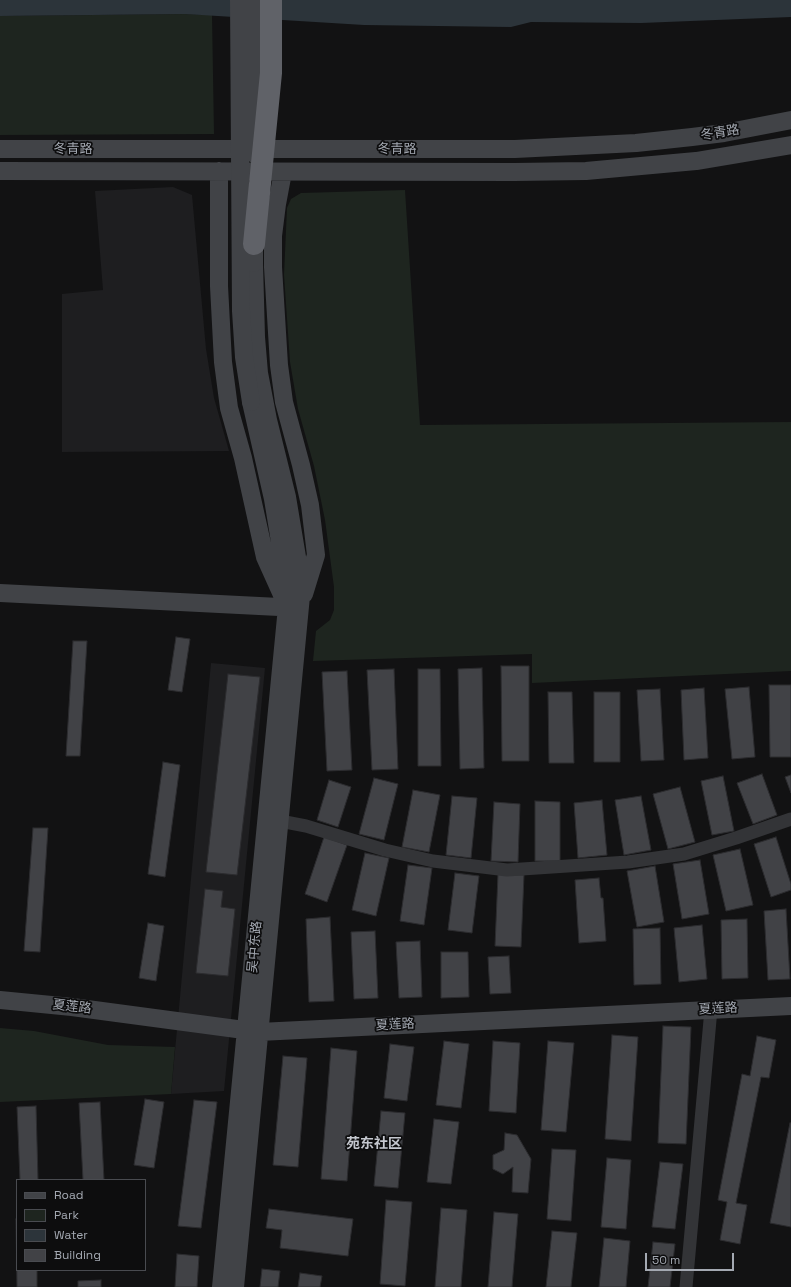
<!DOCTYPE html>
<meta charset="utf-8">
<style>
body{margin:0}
#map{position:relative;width:791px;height:1287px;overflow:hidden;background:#121213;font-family:"Space Grotesk",sans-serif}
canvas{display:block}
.legend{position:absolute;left:16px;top:1179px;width:130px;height:92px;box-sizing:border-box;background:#0d0d0e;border:1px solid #494b50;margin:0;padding:5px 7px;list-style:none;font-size:12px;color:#a4a9b2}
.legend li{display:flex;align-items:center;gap:8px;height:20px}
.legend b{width:20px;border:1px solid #494b50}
.scale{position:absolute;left:645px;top:1253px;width:89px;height:18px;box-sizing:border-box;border:2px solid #a4a9b2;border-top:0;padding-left:5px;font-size:12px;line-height:14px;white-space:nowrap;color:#a4a9b2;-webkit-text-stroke:3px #0d0d0e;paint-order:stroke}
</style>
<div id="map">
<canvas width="791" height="1287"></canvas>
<ul class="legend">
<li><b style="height:5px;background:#414347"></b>Road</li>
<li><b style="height:11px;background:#1e251f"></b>Park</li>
<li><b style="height:11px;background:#2c343a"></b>Water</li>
<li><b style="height:11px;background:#414246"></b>Building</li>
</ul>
<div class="scale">50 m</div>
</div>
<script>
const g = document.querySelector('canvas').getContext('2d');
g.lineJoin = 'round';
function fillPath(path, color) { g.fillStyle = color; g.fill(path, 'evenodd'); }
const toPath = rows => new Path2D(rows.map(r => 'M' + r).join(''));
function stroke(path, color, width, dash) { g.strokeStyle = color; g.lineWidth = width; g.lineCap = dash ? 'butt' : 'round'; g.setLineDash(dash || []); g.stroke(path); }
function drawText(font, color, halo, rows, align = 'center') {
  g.font = font + ' "Space Grotesk","Noto Sans SC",sans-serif'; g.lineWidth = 3.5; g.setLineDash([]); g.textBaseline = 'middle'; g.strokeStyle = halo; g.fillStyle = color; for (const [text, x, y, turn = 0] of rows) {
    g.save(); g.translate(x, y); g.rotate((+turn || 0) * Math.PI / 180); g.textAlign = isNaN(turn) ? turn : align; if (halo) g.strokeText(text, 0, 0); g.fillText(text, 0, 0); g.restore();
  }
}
fillPath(toPath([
 [173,187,192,195,206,349,214,398,229,451,62,452,62,294,103,290,95,191],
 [211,663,265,668,224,1091,171,1094]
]), '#1e1e20');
fillPath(toPath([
 [185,14,212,15,214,134,0,135,0,16],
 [405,190,420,425,791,422,791,671,532,683,532,654,313,661,316,631,330,620,334,610,334,587,325,520,314,466,298,409,290,362,284,275,287,208,291,199,301,193],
 [0,1028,34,1031,108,1045,175,1047,171,1094,0,1102]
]), '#1e251f');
fillPath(toPath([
 [0,0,791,0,791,17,641,23,531,22,511,27,364,25,185,14,0,16]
]), '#2c343a');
const building = toPath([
 [176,637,190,639,182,692,168,690,176,637],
 [73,641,87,641,80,756,66,756,73,641],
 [501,666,529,666,529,761,502,761,501,666],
 [482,668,484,768,460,769,458,669,482,668],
 [394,669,398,769,372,770,367,670,394,669],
 [418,669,440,669,441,766,418,766,418,669],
 [347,671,352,770,327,771,322,672,347,671],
 [228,674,260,677,237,875,206,872,228,674],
 [769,685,791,685,791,757,770,757,769,685],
 [749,687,755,757,732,759,725,689,749,687],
 [704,688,708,758,684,760,681,690,704,688],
 [660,689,664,760,641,761,637,690,660,689],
 [548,692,572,692,574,763,549,763,548,692],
 [594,692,620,692,620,762,594,762,594,692],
 [163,762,180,765,165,877,148,874,163,762],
 [762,774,777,815,753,824,737,783,762,774],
 [791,775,791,793,785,777,791,775],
 [723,776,734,831,712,835,701,781,723,776],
 [374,778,398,784,384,840,359,834,374,778],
 [329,780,351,787,338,827,317,820,329,780],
 [680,787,695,842,668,849,653,794,680,787],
 [413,790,440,795,429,852,402,847,413,790],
 [452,796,477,798,471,858,446,855,452,796],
 [641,796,651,850,624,855,615,800,641,796],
 [602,800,607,855,578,858,574,803,602,800],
 [535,801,560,802,560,861,535,861,535,801],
 [494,802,520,804,518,862,491,861,494,802],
 [33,828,48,828,40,952,24,951,33,828],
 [324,837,347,845,327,902,305,894,324,837],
 [776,837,791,884,791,890,771,897,754,844,776,837],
 [740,849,753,905,726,911,713,855,740,849],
 [365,853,389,858,376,916,352,910,365,853],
 [700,860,709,914,682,919,673,864,700,860],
 [408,865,432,868,424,925,400,921,408,865],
 [655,866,664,922,637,927,627,871,655,866],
 [455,873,479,876,472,933,448,930,455,873],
 [498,874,524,875,521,947,495,946,498,874],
 [599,878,601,898,603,898,606,941,579,943,575,880,599,878],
 [205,889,223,891,221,907,235,909,228,976,196,973,205,889],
 [786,909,790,979,768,980,764,911,786,909],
 [330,917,334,1001,309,1002,306,919,330,917],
 [747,919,748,978,722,979,721,920,747,919],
 [148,923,164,926,156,981,139,978,148,923],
 [702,925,707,979,679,982,674,928,702,925],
 [660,928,661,984,634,985,633,929,660,928],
 [375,931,378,998,354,999,351,932,375,931],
 [420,941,422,997,399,998,396,942,420,941],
 [441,952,468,952,469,997,441,998,441,952],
 [509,956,511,993,490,994,488,957,509,956],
 [663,1026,691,1027,686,1144,658,1143,663,1026],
 [612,1035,638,1037,631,1141,605,1139,612,1035],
 [757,1036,776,1040,769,1078,761,1077,736,1203,747,1205,740,1244,720,1240,727,1202,718,1200,742,1074,750,1076,757,1036],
 [444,1041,469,1044,461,1108,436,1105,444,1041],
 [493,1041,520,1043,516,1113,489,1111,493,1041],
 [548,1041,574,1043,566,1132,541,1130,548,1041],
 [390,1044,414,1047,407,1101,384,1098,390,1044],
 [331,1048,357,1051,347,1181,321,1179,331,1048],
 [283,1056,307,1058,298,1167,273,1165,283,1056],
 [145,1099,164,1102,154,1168,134,1165,145,1099],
 [194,1100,217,1102,201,1228,178,1226,194,1100],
 [100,1102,104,1180,83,1180,79,1103,100,1102],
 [36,1106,38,1180,20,1180,17,1107,36,1106],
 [381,1111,405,1113,398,1188,374,1186,381,1111],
 [434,1119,459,1122,451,1184,427,1182,434,1119],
 [790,1123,791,1123,791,1227,770,1223,790,1123],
 [505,1133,517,1135,531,1159,528,1193,512,1192,513,1167,503,1174,493,1169,493,1155,504,1150,505,1133],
 [552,1149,576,1150,571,1221,547,1219,552,1149],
 [607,1158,631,1160,626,1229,601,1227,607,1158],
 [660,1162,683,1164,675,1229,652,1227,660,1162],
 [386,1200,412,1202,405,1286,380,1284,386,1200],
 [441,1208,467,1210,461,1287,435,1287,441,1208],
 [269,1209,353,1219,348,1256,280,1248,282,1230,266,1228,269,1209],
 [494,1212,518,1214,512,1287,488,1287,494,1212],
 [16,1219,17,1219,17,1270,37,1270,37,1287,17,1287,16,1219],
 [552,1231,577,1233,571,1287,546,1287,552,1231],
 [604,1238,630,1241,626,1287,599,1287,604,1238],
 [653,1242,675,1244,670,1287,648,1287,653,1242],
 [177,1254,199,1256,197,1287,175,1287,177,1254],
 [262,1269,280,1271,278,1287,260,1287,262,1269],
 [300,1273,322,1276,320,1287,298,1287,300,1273],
 [101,1280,101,1287,78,1287,78,1281,101,1280]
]);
fillPath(building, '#414246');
stroke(building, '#2c2c2f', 1);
stroke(toPath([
 [280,821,306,826,385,850,433,861,507,870,628,862,684,854,736,838,791,819],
 [686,1287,711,1009]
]), '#333437', 13);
stroke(toPath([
 [0,149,515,149,636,143,692,137,724,133,791,120],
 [0,171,514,172,586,171,696,161,791,145],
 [219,171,219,286,223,362,229,408,243,458,265,557,283,597],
 [283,172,277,204,273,236,273,267,279,365,284,402,301,465,310,505,316,555,304,594],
 [0,593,299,608],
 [0,1000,72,1007,259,1032,791,1006],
 [221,1287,287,607,286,578,273,499,251,402],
 [235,1287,301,596,297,557,287,497,268,420,259,373,256,337,254,263]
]), '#414347', 18);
stroke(toPath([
 [239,0,241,311,244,357,251,402],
 [254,154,254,0],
 [254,231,254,263]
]), '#414347', 18);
stroke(toPath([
 [254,244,271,73,271,0]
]), '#606268', 22);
drawText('13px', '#a4a9b2', '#0d0d0e', [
 ["冬青路",720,133,-9],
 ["冬青路",73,149],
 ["冬青路",397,149],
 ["吴中东路",255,947,-85],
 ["夏莲路",72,1007,7],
 ["夏莲路",718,1009,-3],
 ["夏莲路",395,1025,-3]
]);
drawText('bold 14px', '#c5c8cf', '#0d0d0e', [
 ["苑东社区",374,1144]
]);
</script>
